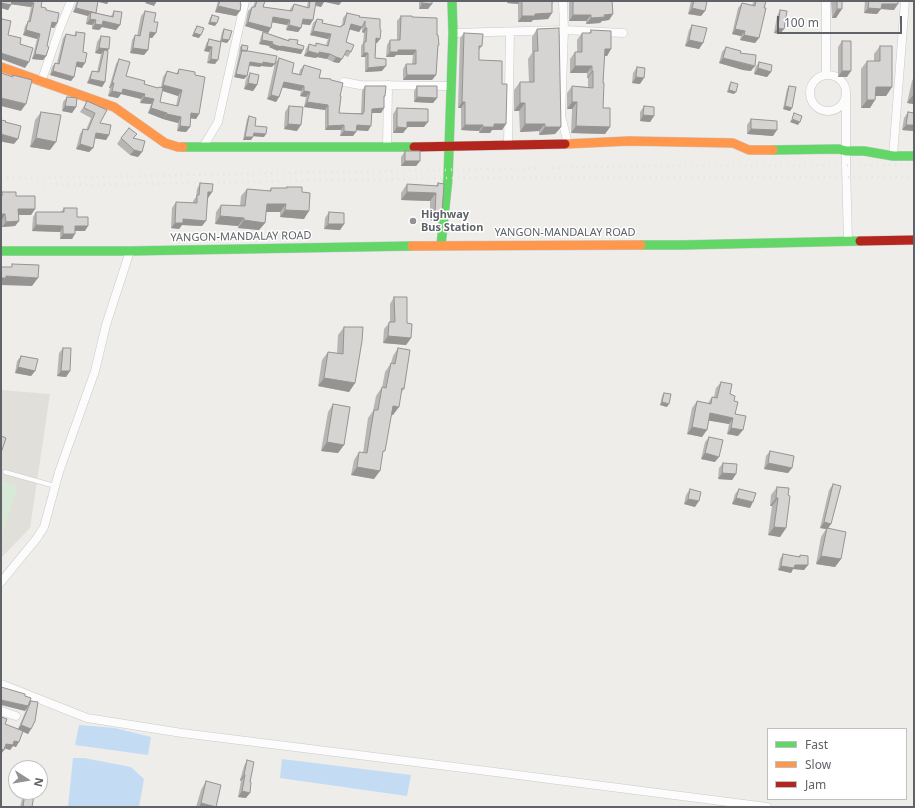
<!DOCTYPE html>
<style>
body{margin:0}
#map{position:relative;width:915px;height:808px;overflow:hidden;background:#eeedea;font-family:"Noto Sans",sans-serif}
canvas{display:block}
.frame{position:absolute;inset:0;border:2px solid #5f6267;pointer-events:none}
.legend{position:absolute;left:767px;top:728px;width:140px;height:72px;box-sizing:border-box;background:#fff;border:1px solid #bfc0c2;margin:0;padding:5px 7px;list-style:none;font-size:12px;color:#5f6267}
.legend li{display:flex;align-items:center;gap:8px;height:20px}
.legend b{width:20px;border:1px solid #bfc0c2}
.north{position:absolute;left:8px;top:760px;width:40px;height:40px;box-sizing:border-box;background:#fff;border:1px solid #bfc0c2;border-radius:50%;rotate:102deg;font-size:11px;font-weight:700;line-height:16px;text-align:center;color:#5f6267}
.north::after{content:'';display:block;margin:auto;width:14px;height:18px;background:#919395;clip-path:polygon(50% 0,100% 100%,50% 72%,0 100%)}
.scale{position:absolute;left:777px;top:16px;width:125px;height:18px;box-sizing:border-box;border:2px solid #5f6267;border-top:0;padding-left:5px;font-size:12px;line-height:14px;white-space:nowrap;color:#5f6267;-webkit-text-stroke:3px #fff;paint-order:stroke}
</style>
<div id="map">
<canvas width="915" height="808"></canvas>
<div class="frame"></div>
<ul class="legend">
<li><b style="height:5px;background:#63d668"></b>Fast</li>
<li><b style="height:5px;background:#ff974d"></b>Slow</li>
<li><b style="height:5px;background:#b3261e"></b>Jam</li>
</ul>
<div class="north">N</div>
<div class="scale">100 m</div>
</div>
<script>
const g = document.querySelector('canvas').getContext('2d');
g.lineJoin = 'round';
function fillPath(path, color) { g.fillStyle = color; g.fill(path, 'evenodd'); }
const toPath = rows => new Path2D(rows.map(r => 'M' + r).join(''));
function stroke(path, color, width, dash) { g.strokeStyle = color; g.lineWidth = width; g.lineCap = dash ? 'butt' : 'round'; g.setLineDash(dash || []); g.stroke(path); }
function drawText(font, color, halo, rows, align = 'center') {
  g.font = font + ' "Noto Sans",sans-serif'; g.lineWidth = 3; g.setLineDash([]); g.textBaseline = 'middle'; g.strokeStyle = halo; g.fillStyle = color; for (const [text, x, y, turn = 0] of rows) {
    g.save(); g.translate(x, y); g.rotate((+turn || 0) * Math.PI / 180); g.textAlign = isNaN(turn) ? turn : align; if (halo) g.strokeText(text, 0, 0); g.fillText(text, 0, 0); g.restore();
  }
}
fillPath(toPath([
 [1,390,50,394,30,528,1,558]
]), '#e1dfda');
fillPath(toPath([
 [1,480,18,486,1,538]
]), '#d9e9d7');
fillPath(toPath([
 [79,725,115,728,151,737,148,755,75,745],
 [73,758,84,758,131,767,144,779,139,807,68,807],
 [282,759,411,775,407,796,280,778]
]), '#c3dcf4');
const lane = toPath([
 [5,472,55,486]
]);
const street = toPath([
 [563,1,564,30,561,116,568,144],
 [826,1,826,75],
 [453,33,564,30,623,33],
 '810 93a18 18 0 1 1 36 0a18 18 0 1 1-36 0Z',
 [41,82,60,28,71,1],
 [344,82,360,85,451,86],
 [846,93,846,166,848,241],
 [508,144,510,32],
 [203,147,218,122,245,1],
 [387,147,388,85],
 [893,156,905,1],
 [1,582,37,538,44,527,59,472,95,371,106,325,130,251],
 [1,684,87,718,182,733,479,770,767,807],
 [1,711,16,716]
]);
const fast = toPath([
 [183,147,414,147],
 [773,150,839,149,846,151,864,151,893,156,914,156],
 [441,245,448,178,453,33,452,1],
 [641,245,682,245,860,241],
 [1,251,130,251,412,246]
]);
const slow = toPath([
 [1,67,114,107,165,143,178,147,183,147],
 [565,144,629,141,733,143,749,150,773,150],
 [412,246,641,245]
]);
const jam = toPath([
 [414,147,565,144],
 [860,241,914,240]
]);
stroke(lane, '#c9c9c9', 5);
stroke(street, '#c9c9c9', 9);
stroke(fast, '#cbcbcb', 10);
stroke(slow, '#cbcbcb', 10);
stroke(jam, '#cbcbcb', 10);
stroke(lane, '#fcfcfc', 4);
stroke(street, '#fcfcfc', 8);
stroke(fast, '#63d668', 9);
stroke(slow, '#ff974d', 9);
stroke(jam, '#b3261e', 9);
stroke(toPath([
 [1,178,31,178,645,166,914,165],
 [38,184,92,185,448,178,914,177]
]), '#e3e4e3', 2.5, [1, 5]);
fillPath(toPath([
 [1,1,42,1,41,7,46,10,57,23,54,28,51,27,47,46,46,56,43,60,32,59,37,39,23,35,25,26,28,22,31,7,11,4,8,10,1,8],
 [77,1,109,1,107,4,98,2,96,13,111,16,114,11,120,25,116,30,102,27,99,30,92,29,92,25,86,24,87,17,88,16,73,12],
 [218,1,241,1,240,11,236,16,215,12],
 [255,1,265,1,263,7,290,11,290,9,294,4,307,7,308,1,342,1,339,5,324,2,321,7,315,6,310,25,302,24,301,28,298,32,286,30,287,25,272,22,268,33,245,26,248,11,252,7,253,7],
 [419,1,432,1,428,9,419,9],
 [508,1,554,1,552,4,552,13,548,19,533,20,531,22,518,22,518,4,507,3],
 [569,1,612,1,613,14,609,20,602,21,600,23,586,24,586,21,569,21],
 [691,1,707,1,705,11,701,16,688,14],
 [754,1,766,1,759,38,755,43,740,40,741,36,732,34,738,8,742,3,752,5],
 [831,1,851,1,851,2,842,2,836,18,832,18],
 [865,1,898,1,894,10,881,9,877,14,864,13],
 [780,10,780,34,774,33,777,16],
 [145,11,154,22,156,33,152,38,149,37,148,50,144,55,130,53,132,40,135,35,137,36,141,16],
 [347,13,359,17,380,29,380,39,377,43,376,43,375,58,382,71,365,72,365,57,361,57,361,46,363,43,364,33,362,32,362,28,359,32,350,29,346,42,351,52,348,57,344,55,339,63,333,62,327,59,317,57,316,58,304,56,306,49,309,44,315,46,316,43,326,45,328,39,310,35,313,23,317,19,322,23,340,27,342,25,343,18],
 [212,15,215,26,208,24,210,18],
 [401,16,412,17,437,35,438,47,436,75,432,80,403,80,403,69,406,64,412,64,413,55,396,55,394,57,386,57,387,45,390,40,397,40,397,21],
 [692,25,703,43,699,49,685,46,689,30],
 [197,26,199,38,192,36,195,29],
 [224,29,229,40,227,43,221,42,215,64,207,63,209,52,204,51,206,44,209,39,220,41,222,32],
 [537,29,561,127,555,134,539,135,539,131,520,132,519,111,514,111,514,90,520,82,529,82,528,59,532,53,532,37],
 [591,30,611,49,607,56,604,56,603,83,603,108,610,127,605,134,571,133,572,109,567,109,567,93,572,86,588,87,588,78,587,78,587,73,570,73,570,59,575,52,577,52,577,40,582,33,589,33],
 [76,32,83,52,82,68,76,66,74,77,71,81,50,75,52,67,55,63,57,63,63,38,66,34,74,36],
 [263,32,288,40,289,39,297,44,303,50,301,54,278,50,278,51,269,47,270,46,259,44,261,36],
 [464,33,482,46,479,50,479,60,502,84,506,107,506,124,502,130,492,130,490,133,479,133,479,131,461,130,461,108,458,108,460,38],
 [101,36,108,51,105,82,102,87,87,83,90,75,92,71,97,72,101,54,95,53,97,42],
 [842,41,847,77,838,77,838,47],
 [242,45,247,51,272,67,261,66,260,67,249,66,247,76,244,79,234,77,239,54,240,47],
 [880,46,892,87,886,96,875,96,870,108,861,108,861,69,867,61,874,61,874,54],
 [726,47,740,53,751,71,743,70,719,63,722,52],
 [279,58,292,73,299,74,300,70,304,65,319,78,331,80,340,96,339,113,361,113,362,91,365,86,385,96,384,98,384,108,381,113,372,113,368,131,356,130,356,132,353,136,340,136,341,130,325,130,325,110,304,107,306,97,300,96,301,91,282,87,279,97,276,102,267,99,275,63],
 [119,59,126,76,144,84,158,88,161,87,163,77,167,71,176,74,179,69,195,75,199,114,196,119,190,118,190,127,186,132,177,131,178,123,163,119,148,113,151,104,140,103,141,99,121,94,118,98,108,96,110,88,109,88,116,64],
 [162,91,178,96,176,106,160,102],
 [759,62,771,72,767,77,754,74,755,68],
 [637,67,640,84,632,83,633,73],
 [250,73,257,85,253,91,244,89,246,79],
 [914,77,914,104,907,103,912,81],
 [731,82,734,94,727,92,729,85],
 [417,86,437,98,433,103,414,102,414,91],
 [789,86,792,108,790,111,783,109,787,89],
 [67,97,76,107,72,113,62,111,63,102],
 [87,101,100,123,109,135,106,140,95,138,93,148,89,152,76,149,80,134,83,129,86,130,91,118,80,112,84,106],
 [289,106,297,131,284,129,285,112],
 [644,106,654,116,650,122,640,121,640,112],
 [397,108,424,127,407,127,403,133,393,133,393,114],
 [41,112,50,150,30,147,35,120],
 [908,112,914,113,914,131,902,130,904,118],
 [249,116,255,126,264,137,253,136,251,140,243,140,247,119],
 [751,119,773,136,747,134,747,125],
 [137,134,134,138,142,152,138,157,130,155,117,144,121,138],
 [405,151,420,161,416,166,401,166,401,157],
 [200,183,212,192,208,198,207,198,202,226,182,225,179,229,171,228,172,208,176,202,193,203,193,201,196,197,197,189],
 [438,183,442,212,436,221,430,220,430,201,401,200,401,193,407,184,436,186],
 [287,187,302,192,304,219,280,217,280,212,266,212,265,223,259,230,238,228,238,226,215,224,216,212,221,205,240,206,241,196,247,189,269,191,271,188,286,188],
 [2,192,35,209,31,215,19,215,19,221,15,226,2,227,2,220,1,220,1,194],
 [64,208,77,217,85,231,75,231,72,239,60,239,60,232,32,231,33,217,36,212,61,212],
 [329,212,344,224,340,230,324,229,325,218],
 [394,297,407,323,411,338,406,345,383,343,384,329,390,322,390,304],
 [344,327,355,383,349,392,318,386,322,360,328,352,337,353,338,335],
 [63,348,70,371,66,377,57,376,59,353],
 [398,348,404,389,401,393,393,415,391,415,382,456,374,479,351,475,354,460,359,452,363,453,368,418,373,411,376,396,382,387,382,388,385,372,391,363,393,356],
 [21,356,35,371,31,376,15,373,17,361],
 [721,382,734,401,738,436,727,434,729,424,709,420,702,437,687,434,692,408,697,401,708,403,712,397,714,397,716,388],
 [664,393,667,407,660,405,662,396],
 [333,404,344,445,338,453,321,451,328,412],
 [709,437,715,462,701,459,705,442],
 [770,451,792,468,788,473,764,469,766,456],
 [723,463,736,474,732,480,718,479,719,468],
 [833,484,828,528,841,559,835,567,816,564,821,537,826,529,820,528,829,490],
 [777,487,786,528,780,537,768,535,772,506,770,506,771,495],
 [690,489,695,507,684,504,686,495],
 [739,489,750,508,732,504,735,494],
 [783,554,799,557,800,555,808,565,804,570,793,569,791,573,778,570,780,559],
 [25,696,30,702,31,729,28,734,23,732,16,747,13,746,10,750,5,748,4,750,1,754,5,724,18,729,26,710],
 [247,760,250,782,246,798,238,797,241,781,240,780,244,766],
 [206,781,216,807,196,807,201,790],
 [25,793,32,807,20,807,22,799]
]), '#b7b6b5');
fillPath(toPath([
 [11,1,24,1,34,3,31,7,9,4],
 [96,1,109,1,107,4],
 [147,1,157,1,154,6,145,3],
 [317,1,319,1,324,2,321,7,315,5],
 [322,1,342,1,339,5],
 [509,1,520,1,518,4,507,3],
 [837,1,851,1,851,2,837,2],
 [1,3,11,5,8,10,1,8],
 [422,3,432,4,428,9,419,9],
 [882,4,898,4,894,10,881,9,877,14,864,13,868,8],
 [218,6,240,11,236,16,215,12],
 [76,8,96,13,93,17,91,12,88,16,73,12],
 [692,8,705,11,701,16,688,14],
 [837,9,842,9,836,18,832,18],
 [552,13,548,19,533,20,531,22,518,22,522,16,535,14],
 [613,14,609,20,602,21,600,23,586,24,591,18,604,15],
 [573,15,591,15,586,21,569,21],
 [273,17,290,20,287,25,270,22],
 [90,19,96,20,92,25,86,24],
 [303,19,313,20,310,25,300,24],
 [103,21,120,25,116,30,102,27,99,30,92,29,95,24],
 [52,22,57,23,54,28,49,27],
 [210,22,217,23,215,26,208,24],
 [248,22,271,28,268,33,245,26],
 [351,24,362,27,359,32,348,29],
 [289,25,301,28,298,32,286,30],
 [365,28,367,28,364,33,362,32],
 [778,28,784,29,780,34,774,33],
 [735,29,745,31,741,36,732,34],
 [26,30,40,34,37,39,23,35],
 [313,31,331,34,328,39,310,35],
 [150,32,156,33,152,38,147,37],
 [194,33,201,35,199,38,192,36],
 [744,35,759,38,755,43,740,40],
 [376,38,380,39,377,43,373,43],
 [222,39,229,40,227,43,220,41],
 [262,40,273,42,270,46,259,44],
 [689,40,703,43,699,49,685,46],
 [272,44,281,46,303,50,301,54,278,50,278,51,269,47],
 [207,46,212,47,209,52,204,51],
 [99,48,109,49,105,54,104,50,101,54,95,53],
 [133,48,148,50,144,55,130,53],
 [605,49,611,49,607,56,600,56],
 [398,50,416,50,413,55,396,55,394,57,386,57,390,52],
 [308,51,319,52,330,54,327,59,317,57,316,58,304,56],
 [1,53,7,55,29,62,25,68,1,59],
 [364,53,368,53,365,57,361,57],
 [35,54,46,56,43,60,32,59],
 [336,57,342,59,339,63,333,62],
 [723,58,755,66,751,71,743,70,719,63],
 [211,59,218,60,215,64,207,63],
 [77,62,85,63,82,68,74,66],
 [250,62,263,62,275,64,272,67,261,66,260,67,248,65],
 [386,66,382,71,365,72,368,68],
 [575,66,592,66,587,73,570,73],
 [758,68,771,72,767,77,754,74],
 [53,71,74,77,71,81,50,75],
 [592,71,593,71,588,78,587,78],
 [842,71,851,71,847,77,838,77],
 [236,74,247,76,244,79,234,77],
 [407,75,436,75,432,80,403,80],
 [636,77,644,78,640,84,632,83],
 [90,79,105,82,102,87,87,83],
 [284,82,304,86,301,91,280,87],
 [112,83,114,83,110,88,109,88],
 [248,83,257,85,253,91,244,89],
 [163,85,182,90,178,96,160,90],
 [876,87,892,87,886,96,870,96],
 [123,89,145,94,141,99,121,94,118,98,108,96,112,91],
 [729,90,736,92,734,94,727,92],
 [304,91,310,92,306,97,300,96],
 [271,95,279,97,276,102,267,99],
 [913,95,914,95,914,104,907,103],
 [144,97,154,99,151,104,140,103],
 [417,97,437,98,433,103,414,102],
 [1,98,26,104,21,111,1,106],
 [867,100,875,100,870,108,861,108],
 [307,102,328,105,325,110,304,107],
 [462,102,465,102,461,108,458,108],
 [572,102,577,102,572,109,567,109],
 [520,103,525,103,519,111,514,111],
 [65,106,76,107,72,113,62,111],
 [785,106,792,108,790,111,783,109],
 [151,108,167,113,163,119,148,113],
 [384,108,381,113,369,113,372,109],
 [191,113,199,114,196,119,188,118],
 [167,114,181,117,178,123,163,119],
 [643,115,654,116,650,122,640,121],
 [792,119,800,122,798,125,790,122],
 [407,122,428,122,424,127,403,127],
 [288,124,301,125,297,131,284,129],
 [494,124,506,124,502,130,492,130,490,133,479,133,483,127],
 [525,124,545,124,539,131,520,132],
 [344,125,341,130,325,130,328,126],
 [357,125,371,126,368,131,353,130],
 [465,125,483,125,479,131,461,130],
 [906,125,914,125,914,131,902,130],
 [180,126,190,127,186,132,177,131],
 [576,126,610,127,605,134,571,133],
 [397,127,407,128,403,133,393,133],
 [545,127,561,127,555,134,539,135],
 [751,129,777,130,773,136,747,134],
 [344,131,356,132,353,136,340,136],
 [96,133,109,135,106,140,93,138],
 [254,133,266,134,264,137,252,136],
 [1,134,18,139,14,144,3,142,1,141],
 [245,137,253,137,251,140,243,140],
 [36,138,56,142,50,150,30,147],
 [80,144,93,148,89,152,76,149],
 [134,150,142,152,138,157,130,155],
 [405,161,420,161,416,166,401,166],
 [208,192,212,192,208,198,204,198],
 [407,192,436,193,430,201,401,200],
 [267,204,286,204,280,212,261,212],
 [18,209,35,209,31,215,14,215],
 [285,210,309,211,304,219,280,217],
 [435,212,442,212,436,221,430,220],
 [1,214,5,214,2,220,1,220],
 [220,216,244,218,238,226,215,224],
 [183,219,206,221,202,226,182,225,179,229,171,228,175,223],
 [244,220,265,223,259,230,238,228],
 [19,221,15,226,2,227,6,222],
 [328,224,344,224,340,230,324,229],
 [36,225,63,226,60,232,32,231],
 [75,226,88,226,85,231,72,231],
 [63,234,75,234,72,239,60,239],
 [6,276,38,278,32,286,1,285,1,278],
 [388,336,411,338,406,345,383,343],
 [18,367,35,371,31,376,15,373],
 [61,371,70,371,66,377,57,376],
 [324,378,355,383,349,392,318,386],
 [662,402,669,404,667,407,660,405],
 [393,406,399,407,393,415,387,414],
 [710,413,733,418,729,424,705,420],
 [692,427,707,430,702,437,687,434],
 [731,428,743,430,738,436,727,434],
 [327,442,344,445,338,453,321,451],
 [705,453,719,457,715,462,701,459],
 [768,463,792,468,788,473,764,469],
 [357,467,380,471,374,479,351,475],
 [722,473,736,474,732,480,718,479],
 [736,498,753,502,750,508,732,504],
 [776,498,778,498,772,506,770,506],
 [688,499,699,501,695,507,684,504],
 [824,522,831,524,827,530,827,528,826,529,820,528],
 [774,527,786,528,780,537,768,535],
 [821,556,841,559,835,567,816,564],
 [795,565,808,565,804,570,793,569,791,573,778,570,781,566],
 [1,700,28,706,25,711,1,705],
 [21,725,31,729,28,734,18,729],
 [14,741,19,742,16,747,13,746,10,750,3,748,6,744],
 [1,749,4,750,1,754],
 [244,775,245,775,241,781,240,780],
 [242,791,250,793,246,798,238,797],
 [201,803,216,807,199,807]
]), '#959493');
const building = toPath([
 [1,1,12,1,11,5,1,3,1,1],
 [24,1,42,1,41,7,46,8,46,10,59,13,57,23,52,22,47,46,49,47,46,56,35,54,40,34,26,30,28,21,30,22,34,3,24,1],
 [78,1,98,1,96,13,76,8,78,1],
 [220,1,241,1,240,4,241,4,240,11,218,6,220,1],
 [257,1,265,1,263,7,292,11,294,4,309,8,310,1,317,1,317,2,316,2,313,20,303,19,301,28,289,25,290,20,273,17,271,28,248,22,252,7,255,7,257,1],
 [422,1,432,1,432,4,422,3,422,1],
 [522,1,552,1,552,13,535,14,535,16,522,16,522,1],
 [573,1,612,1,613,14,604,15,605,17,591,18,591,15,573,15,573,1],
 [694,1,707,1,705,11,692,8,694,1],
 [756,1,766,1,764,8,766,8,759,38,744,35,745,31,735,29,742,3,755,6,756,1],
 [837,1,842,1,842,9,837,9,837,1],
 [869,1,898,1,898,4,882,4,881,9,868,8,869,1],
 [780,10,787,11,784,29,778,28,780,10],
 [114,11,122,12,120,25,103,21,102,25,95,24,96,20,90,19,91,12,113,17,114,11],
 [145,11,156,13,154,22,158,22,156,33,150,32,148,50,133,48,135,35,140,36,145,11],
 [347,13,360,16,359,17,380,19,380,29,381,30,380,39,376,38,375,58,386,59,386,66,368,68,368,53,364,53,364,42,366,42,367,28,365,28,365,21,362,27,351,24,346,42,354,45,351,52,347,50,342,59,336,57,330,54,319,52,319,54,308,51,309,44,316,46,316,43,328,46,331,34,313,31,317,19,323,20,322,23,341,27,342,25,344,25,347,13],
 [212,15,219,17,217,23,210,22,212,15],
 [401,16,412,16,412,17,437,18,437,35,438,35,439,45,438,45,436,75,407,75,406,64,416,64,416,50,398,50,398,52,390,52,390,40,400,40,401,16],
 [2,19,11,21,8,35,21,38,20,44,33,48,29,62,7,55,1,53,1,23,2,19],
 [692,25,707,28,703,43,689,40,692,25],
 [197,26,204,28,201,35,194,33,197,26],
 [559,28,561,127,545,127,545,124,525,124,525,103,520,103,520,82,534,82,534,51,538,51,537,29,559,28],
 [224,29,232,31,229,40,222,39,224,29],
 [591,30,611,31,611,49,605,49,603,83,604,83,603,108,610,108,610,127,576,126,577,102,572,102,572,86,593,88,593,71,592,71,592,66,575,66,575,52,582,52,582,33,591,33,591,30],
 [76,32,85,33,83,52,87,53,85,63,77,62,74,77,53,71,55,63,59,64,66,34,76,36,76,32],
 [263,32,289,41,289,39,298,40,297,44,304,46,303,50,281,46,281,47,272,44,273,42,262,40,263,32],
 [464,33,483,34,482,46,479,46,479,60,502,61,502,84,507,84,506,124,494,124,494,127,483,127,483,125,465,125,465,102,462,102,464,33],
 [101,36,110,37,109,49,99,48,101,36],
 [209,39,221,42,218,60,211,59,212,47,207,46,209,39],
 [842,41,851,41,851,71,842,71,842,41],
 [242,45,248,46,247,51,241,51,242,45],
 [880,46,892,46,892,87,876,87,875,100,867,100,867,61,880,61,880,46],
 [726,47,741,51,740,53,756,55,755,66,723,58,726,47],
 [104,50,108,51,105,82,90,79,92,71,99,72,104,50],
 [242,50,277,56,275,64,263,62,263,64,250,62,247,76,236,74,242,50],
 [279,58,294,63,292,73,301,75,304,65,321,70,319,78,331,79,331,80,343,83,340,96,341,96,339,113,363,114,363,112,364,112,365,86,386,86,385,96,384,96,384,108,372,109,371,126,357,125,356,132,344,131,344,125,328,126,328,105,307,102,310,92,304,91,304,86,284,82,279,97,271,95,279,58],
 [119,59,130,62,126,76,145,81,144,84,158,88,159,87,163,88,160,102,178,106,182,90,163,85,167,71,178,74,179,69,195,72,195,75,205,77,199,114,191,113,190,127,180,126,181,117,167,114,167,113,151,108,154,99,144,97,145,94,123,89,122,93,112,91,114,83,112,83,119,59],
 [759,62,772,65,771,72,758,68,759,62],
 [637,67,645,68,644,78,636,77,637,67],
 [1,73,13,77,13,75,32,80,26,104,1,98,1,73],
 [250,73,259,75,257,85,248,83,250,73],
 [731,82,738,84,736,92,729,90,731,82],
 [417,86,437,86,437,98,417,97,417,86],
 [789,86,796,87,792,108,785,106,789,86],
 [67,97,77,98,76,107,65,106,67,97],
 [87,101,107,110,100,123,111,125,109,135,96,133,93,148,80,144,83,129,88,130,95,113,84,108,87,101],
 [289,106,303,107,301,125,288,124,289,106],
 [644,106,654,107,654,116,643,115,644,106],
 [397,108,428,109,428,122,407,122,407,128,397,127,397,108],
 [41,112,61,115,56,142,36,138,41,112],
 [908,112,914,113,914,125,906,125,908,112],
 [794,113,802,116,800,122,792,119,794,113],
 [249,116,256,118,255,126,267,127,266,134,254,133,253,137,245,137,249,116],
 [751,119,777,121,777,130,751,129,751,119],
 [1,120,6,121,5,122,21,126,18,139,1,134,1,120],
 [129,128,137,134,133,138,145,141,142,152,134,150,121,138,129,128],
 [405,151,420,151,420,161,405,161,405,151],
 [200,183,213,184,212,192,208,192,206,221,183,219,183,223,175,223,176,202,197,203,197,195,199,195,200,183],
 [438,183,444,184,442,212,435,212,436,193,407,192,407,184,438,186,438,183],
 [287,187,302,187,302,192,310,193,309,211,285,210,286,204,267,204,265,223,244,220,244,218,220,216,221,205,245,206,247,189,271,191,271,188,287,188,287,187],
 [2,192,16,192,16,196,35,196,35,209,18,209,19,221,6,222,5,214,1,214,1,196,2,196,2,192],
 [64,208,77,208,77,217,88,217,88,226,75,226,75,234,63,234,63,226,36,225,36,212,64,212,64,208],
 [329,212,344,213,344,224,328,224,329,212],
 [12,264,39,265,38,278,6,276,6,278,1,278,1,267,12,267,12,264],
 [394,297,407,297,407,323,412,324,411,338,388,336,389,322,395,322,394,297],
 [344,327,363,327,362,341,355,383,324,378,328,352,343,354,344,327],
 [63,348,71,348,70,371,61,371,63,348],
 [398,348,410,350,404,389,402,388,399,407,393,406,385,451,383,451,380,471,357,467,359,452,367,453,374,410,378,410,382,387,386,388,391,363,395,364,398,348],
 [21,356,38,359,35,371,18,367,21,356],
 [721,382,732,384,730,394,735,396,734,401,738,402,735,414,746,416,743,430,731,428,733,418,710,413,707,430,692,427,697,401,711,404,712,397,717,398,721,382],
 [664,393,671,394,669,404,662,402,664,393],
 [333,404,350,407,344,445,327,442,333,404],
 [1,436,6,438,1,453,1,436],
 [709,437,723,440,719,457,705,453,709,437],
 [770,451,794,456,792,468,768,463,770,451],
 [723,463,737,464,736,474,722,473,723,463],
 [833,484,841,486,831,524,824,522,833,484],
 [777,487,789,488,788,495,790,496,786,528,774,527,778,498,776,498,777,487],
 [690,489,701,492,699,501,688,499,690,489],
 [739,489,756,493,753,502,736,498,739,489],
 [827,528,846,532,841,559,821,556,827,528],
 [783,554,800,557,800,555,808,556,808,565,795,565,794,568,781,566,783,554],
 [1,687,25,694,25,696,31,698,28,706,1,700,1,687],
 [31,701,38,702,35,721,31,729,21,725,31,701],
 [1,717,7,719,5,724,23,731,19,742,14,741,13,745,6,744,4,750,1,749,1,717],
 [247,760,254,762,250,782,251,782,250,793,242,791,245,775,244,775,247,760],
 [206,781,221,785,216,807,201,803,206,781],
 [25,793,34,795,32,807,23,807,25,793]
]);
fillPath(building, '#d5d4d2');
stroke(building, '#959493', 1);
for (const [x, y, r, color] of [
 [413,221,4,"#919395"]
]) { const dot = new Path2D(); dot.arc(x, y, r, 0, 2 * Math.PI); g.fillStyle = color; g.fill(dot); stroke(dot, '#fff', 1.5); }
drawText('bold 11px', '#5f6267', '#fff', [
 ["Highway",421,215],
 ["Bus Station",421,228]
], 'left');
drawText('11px', '#5f6267', '#fff', [
 ["YANGON-MANDALAY ROAD",565,233],
 ["YANGON-MANDALAY ROAD",241,237,-1]
]);
</script>
